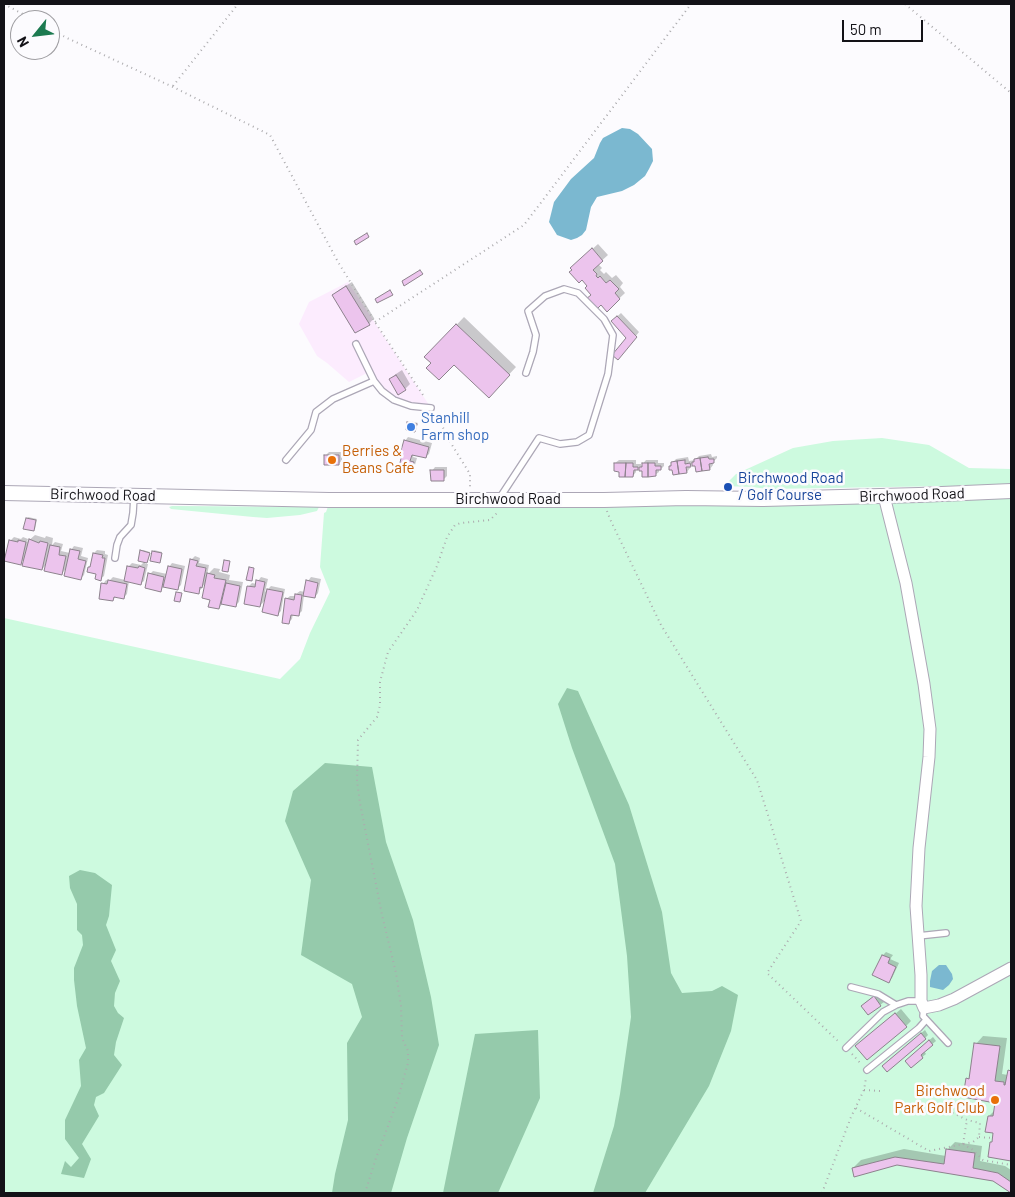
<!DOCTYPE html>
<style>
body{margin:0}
#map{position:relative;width:1015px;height:1197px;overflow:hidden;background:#fcfbfe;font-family:Barlow,sans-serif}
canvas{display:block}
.frame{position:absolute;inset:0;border:5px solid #131217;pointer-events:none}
.north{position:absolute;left:10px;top:10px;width:50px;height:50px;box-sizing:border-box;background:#fcfbfe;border:1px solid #9f9ea2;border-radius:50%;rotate:241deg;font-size:14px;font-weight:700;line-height:20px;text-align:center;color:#131217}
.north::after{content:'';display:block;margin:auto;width:18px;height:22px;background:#1c7a50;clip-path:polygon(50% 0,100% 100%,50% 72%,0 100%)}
.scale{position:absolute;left:842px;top:20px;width:81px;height:22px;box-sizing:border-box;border:2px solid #131217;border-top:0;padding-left:6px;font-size:15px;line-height:18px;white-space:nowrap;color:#131217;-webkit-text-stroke:4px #fcfbfe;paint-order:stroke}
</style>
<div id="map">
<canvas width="1015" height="1197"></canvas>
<div class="frame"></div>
<div class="north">N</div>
<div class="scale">50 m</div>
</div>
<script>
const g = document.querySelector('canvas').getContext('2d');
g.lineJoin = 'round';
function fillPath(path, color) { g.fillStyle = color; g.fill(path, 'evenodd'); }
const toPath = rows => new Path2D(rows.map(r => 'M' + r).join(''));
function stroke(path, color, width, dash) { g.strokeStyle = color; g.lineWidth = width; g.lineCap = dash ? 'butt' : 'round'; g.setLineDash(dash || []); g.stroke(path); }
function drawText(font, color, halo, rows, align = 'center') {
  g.font = font + ' Barlow,sans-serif'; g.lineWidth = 5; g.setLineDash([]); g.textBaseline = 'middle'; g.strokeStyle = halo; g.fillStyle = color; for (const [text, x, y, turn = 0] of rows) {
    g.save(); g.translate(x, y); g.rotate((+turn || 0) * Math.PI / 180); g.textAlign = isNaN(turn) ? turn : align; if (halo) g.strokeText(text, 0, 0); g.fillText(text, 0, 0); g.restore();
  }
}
fillPath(toPath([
 [348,282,431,408,394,400,367,373,349,382,327,363,317,356,299,324,309,302]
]), '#fcecfe');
fillPath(toPath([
 [882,438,929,445,969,468,1011,469,1011,485,768,489,752,487,724,486,736,474,793,448,833,441],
 [1011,491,1011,1193,4,1193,4,618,280,679,300,659,310,633,330,592,320,567,324,513,326,512,330,501],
 [172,506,179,506,319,507,317,511,300,515,267,518,253,517,171,509,169,507]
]), '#cdfadf');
fillPath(toPath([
 [567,688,578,691,629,805,662,912,671,973,682,993,712,991,722,986,738,995,731,1031,709,1086,645,1193,593,1193,614,1126,620,1094,631,1017,627,956,615,864,572,748,558,704],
 [325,763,372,767,386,842,413,920,431,997,439,1045,407,1138,391,1193,332,1193,335,1174,348,1120,347,1043,362,1017,352,984,301,955,311,880,285,821,293,791],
 [80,870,95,873,112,885,109,916,106,925,116,950,111,961,120,981,115,993,114,1006,118,1013,124,1018,116,1042,114,1055,122,1065,104,1093,96,1097,94,1105,99,1116,82,1144,91,1159,84,1178,61,1174,65,1161,71,1167,79,1158,65,1139,65,1120,81,1086,79,1060,86,1048,77,1006,74,980,74,968,83,945,82,935,77,930,77,904,70,888,69,876],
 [538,1030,540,1098,498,1193,443,1193,475,1034]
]), '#95caab');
fillPath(toPath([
 [622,128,630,129,638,134,652,149,653,161,649,169,645,176,634,185,622,191,597,197,591,207,586,230,582,235,577,238,571,240,557,235,549,222,554,202,571,179,594,158,600,143,603,138],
 [939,965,946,965,952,974,953,979,949,985,943,990,930,987,930,981,932,971]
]), '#7bb8d0');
fillPath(toPath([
 [598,244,608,255,598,264,602,268,600,270,604,274,606,272,612,278,616,275,623,283,620,287,625,293,607,310,589,286,577,263],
 [352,282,374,318,369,324,334,295,339,290],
 [621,313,639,332,621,355,627,338,612,321],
 [464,317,516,367,489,396,455,363,433,363,426,357],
 [402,370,410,384,405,389,390,379,396,374],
 [410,421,418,423,415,431,407,429],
 [408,437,432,443,429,454,425,457,414,454,413,457,417,458,415,465,412,469,405,441],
 [329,452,342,452,342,460,339,464,325,456],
 [711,454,712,457,717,456,717,458,713,462,713,465,710,469,697,471,696,465,693,463,690,466,690,468,687,472,674,474,673,468,670,466,676,459,688,457,689,461,695,460,699,456],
 [619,460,636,460,636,464,641,464,641,466,646,460,658,460,658,463,664,463,664,466,661,469,659,469,659,472,655,475,643,469,640,470,640,466,636,469,636,472,633,476,620,470,615,463],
 [435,467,447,467,447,476,443,480,432,471],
 [28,517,37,519,35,529,33,530,27,518],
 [35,535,45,538,46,536,53,538,52,545,55,542,63,544,61,551,70,553,71,550,74,546,83,548,81,556,88,558,84,575,81,578,66,569,61,574,47,564,42,569,25,558,20,564,4,560,4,555,7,556,10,541,14,537,21,539,23,537,28,539,27,542],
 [97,550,105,551,105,554,108,555,104,576,100,579,98,573,89,567,91,565,94,553],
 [143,550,150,552,148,560,145,564,148,564,144,581,140,584,129,581,127,594,124,597,117,596,112,600,103,584,106,580,109,581,113,577,125,580,128,567,132,563,141,565,145,561,141,551],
 [154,550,162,552,161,560,159,562,153,551],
 [195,556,200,558,199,563,209,565,207,575,214,568,220,569,219,572,230,575,229,580,243,582,239,602,235,606,223,603,219,608,211,599,206,582,198,593,191,560],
 [172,563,185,566,181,585,177,589,164,586,160,591,150,574,153,571,167,574,169,567],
 [261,577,268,579,265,592,271,586,285,589,281,611,278,614,266,599,260,606,245,603,249,586,252,583,257,584,258,581],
 [311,577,321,579,318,593,315,597,304,595,302,611,298,615,293,614,292,619,289,622,286,599,290,596,296,596,296,594,300,591,305,592,308,581],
 [886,952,893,955,890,959,899,963,892,978,888,981,874,975,883,955],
 [878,994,884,1002,880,1005,866,1002],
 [901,1009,911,1021,906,1026,863,1041],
 [925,1030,928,1035,925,1038,887,1062],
 [983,1036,1007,1038,1002,1074,1008,1075,1009,1071,1011,1069,1011,1160,989,1156,995,1132,989,1116,995,1110,996,1102,968,1079,970,1076,976,1044],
 [933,1037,936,1041,924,1051,926,1054,911,1066,910,1057],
 [955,1142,982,1146,980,1161,1005,1166,1011,1170,1011,1193,993,1180,897,1164,853,1168,861,1160,904,1149,946,1156,947,1150]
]), '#0003');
const building = toPath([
 [367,233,369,237,356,245,354,241,367,233],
 [592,248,603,261,593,270,597,274,596,276,598,278,600,276,606,283,610,280,619,289,615,293,620,299,607,312,601,305,596,310,586,299,591,295,585,288,587,286,582,280,579,283,569,272,572,270,570,268,592,248],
 [420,270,423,274,404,286,402,281,420,270],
 [346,286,370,325,355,333,332,295,346,286],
 [390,290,393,295,377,303,375,299,390,290],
 [617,316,637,337,618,360,612,355,626,338,611,321,617,316],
 [456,324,510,375,489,398,454,365,439,380,426,368,431,363,424,357,456,324],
 [396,375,406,390,398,395,389,379,396,375],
 [407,422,417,424,415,432,406,430,407,422],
 [404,440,429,447,426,458,412,455,410,461,414,462,412,470,399,467,402,454,400,454,404,440],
 [324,455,339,455,339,465,324,465,324,455],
 [708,457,709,459,714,459,714,463,709,464,710,470,702,471,700,458,708,457],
 [700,458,702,471,696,472,695,466,692,466,692,462,694,462,694,459,700,458],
 [685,460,685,464,690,463,691,467,686,467,687,473,679,474,677,461,685,460],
 [677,461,679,474,673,475,672,470,669,470,669,466,671,466,671,462,677,461],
 [614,463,626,463,625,477,619,477,619,472,614,471,614,463],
 [626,463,633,463,633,467,638,467,638,470,634,470,633,477,625,477,626,463],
 [642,463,648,463,648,477,642,477,642,471,639,471,639,467,642,467,642,463],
 [648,463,655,463,655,466,661,466,661,470,656,470,656,476,648,477,648,463],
 [430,470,444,470,444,481,431,481,430,470],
 [26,518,36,520,34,531,23,529,26,518],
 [29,539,39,543,40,541,48,543,42,570,22,566,29,539],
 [9,540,18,542,18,540,26,542,21,565,4,561,9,540],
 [50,545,60,547,59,555,66,556,62,575,44,571,50,545],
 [70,549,80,551,78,559,86,561,81,580,64,576,70,549],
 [140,550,150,553,147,563,138,561,140,550],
 [152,551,162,553,160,563,150,561,152,551],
 [93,553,103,555,102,558,105,558,101,581,95,579,96,574,87,572,88,567,90,567,93,553],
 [190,559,198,561,196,566,206,568,202,588,200,587,199,594,184,591,190,559],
 [224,560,230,561,228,572,222,571,224,560],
 [127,566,138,568,139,566,145,568,141,585,124,581,127,566],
 [168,566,182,569,178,590,163,587,168,566],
 [249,567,254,568,252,581,246,580,249,567],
 [148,573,164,577,161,592,145,588,148,573],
 [207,573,215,575,214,578,226,580,219,609,208,607,210,600,202,598,207,573],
 [108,580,127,584,124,599,114,597,113,601,99,599,101,583,107,584,108,580],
 [256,580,265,582,260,607,244,604,247,586,255,587,256,580],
 [306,580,318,583,315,598,303,596,306,580],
 [226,583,240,586,236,607,221,604,226,583],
 [267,589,283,592,278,616,262,612,267,589],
 [176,592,182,593,180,602,174,601,176,592],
 [295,594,302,595,299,616,291,615,289,624,282,623,285,598,294,600,295,594],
 [882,955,890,958,888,963,896,967,889,983,872,975,882,955],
 [874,996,881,1006,868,1015,861,1006,874,996],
 [895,1013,907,1027,867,1060,855,1046,895,1013],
 [921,1033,926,1039,887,1072,882,1066,921,1033],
 [929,1040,933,1045,921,1055,923,1058,911,1068,905,1061,929,1040],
 [974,1043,1000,1046,995,1081,1004,1082,1004,1085,1005,1085,1008,1070,1011,1071,1011,1161,988,1157,990,1142,992,1142,993,1133,985,1132,988,1116,993,1116,995,1103,963,1097,966,1078,969,1079,974,1043],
 [946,1149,975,1153,973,1168,998,1173,1011,1182,1011,1193,993,1181,897,1165,854,1177,852,1168,895,1157,944,1164,946,1149]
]);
fillPath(building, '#ecc4ed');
stroke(building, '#8d828d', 1);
const service = toPath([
 [356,344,374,381,382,391,394,400,411,406,431,408],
 [286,460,311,430,316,412,333,399,374,381],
 [499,499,539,438,560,444,577,442,589,435,608,374,613,335,604,319,578,293,564,289,545,296,528,311,536,335,533,352,526,373],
 [115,558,117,545,120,537,131,525,133,513,134,496],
 [918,936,946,933],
 [851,987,878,994,896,1005],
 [924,1008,923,1016,948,1043],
 [846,1048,883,1012,896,1005,908,1001,921,1001],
 [867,1070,919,1028,926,1020]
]);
const minor = toPath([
 [884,496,906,583,924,684,930,729,929,757,919,848,916,906,921,975,921,1001,924,1008,939,1005,954,999,1011,968]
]);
const tertiary = toPath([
 [4,493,329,500,604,500,686,498,763,499,919,495,1011,491]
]);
stroke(service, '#aca7b6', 8);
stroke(minor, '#aca7b6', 13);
stroke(tertiary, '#aca7b6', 16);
stroke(toPath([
 [4,4,34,20],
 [905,4,1011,93],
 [50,29,67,38,173,87,270,135,338,262,375,322,425,398],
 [173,86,238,4],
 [375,322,524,225,691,4],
 [435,415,447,434,449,440,470,474,470,488],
 [607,511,610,519,661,625,757,780,801,921,767,973,839,1042],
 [852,1054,862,1065],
 [864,1090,881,1091],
 [856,1108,929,1151,973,1142,979,1137,980,1123,967,1120,955,1114,942,1109],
 [979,1137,992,1138],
 [963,1144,973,1150,983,1160,1011,1165],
 [963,1144,967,1120],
 [365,1193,376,1158,397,1102,408,1063,408,1051,402,1038,401,1006,396,973,382,915,360,803,357,781,358,740,377,717,380,705,380,682,388,652,417,610,437,566,447,537,455,525,461,523,490,520,497,513],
 [822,1193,851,1117,864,1090,866,1078]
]), '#acabae', 2, [1, 4]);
stroke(service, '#fff', 5.5);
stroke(minor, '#fff', 11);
stroke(tertiary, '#fff', 14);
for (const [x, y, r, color] of [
 [411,427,5,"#3f7fe0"],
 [332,460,5,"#e8710a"],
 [728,487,5,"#1a4fb4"],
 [995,1100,5,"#e8710a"]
]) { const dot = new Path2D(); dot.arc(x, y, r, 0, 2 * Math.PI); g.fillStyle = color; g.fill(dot); stroke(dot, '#fcfbfe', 2); }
drawText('15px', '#366cbe', '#fcfbfe', [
 ["Stanhill",421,418],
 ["Farm shop",421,435]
], 'left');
drawText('15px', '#c56008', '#fcfbfe', [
 ["Berries &",342,451],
 ["Beans Cafe",342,468],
 ["Birchwood",985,1091,"right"],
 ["Park Golf Club",985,1108,"right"]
], 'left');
drawText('15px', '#164399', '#fcfbfe', [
 ["Birchwood Road",738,478],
 ["/ Golf Course",738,495]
], 'left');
drawText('15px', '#131217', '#fcfbfe', [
 ["Birchwood Road",103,495,1],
 ["Birchwood Road",912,495,-2],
 ["Birchwood Road",508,499]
]);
</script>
